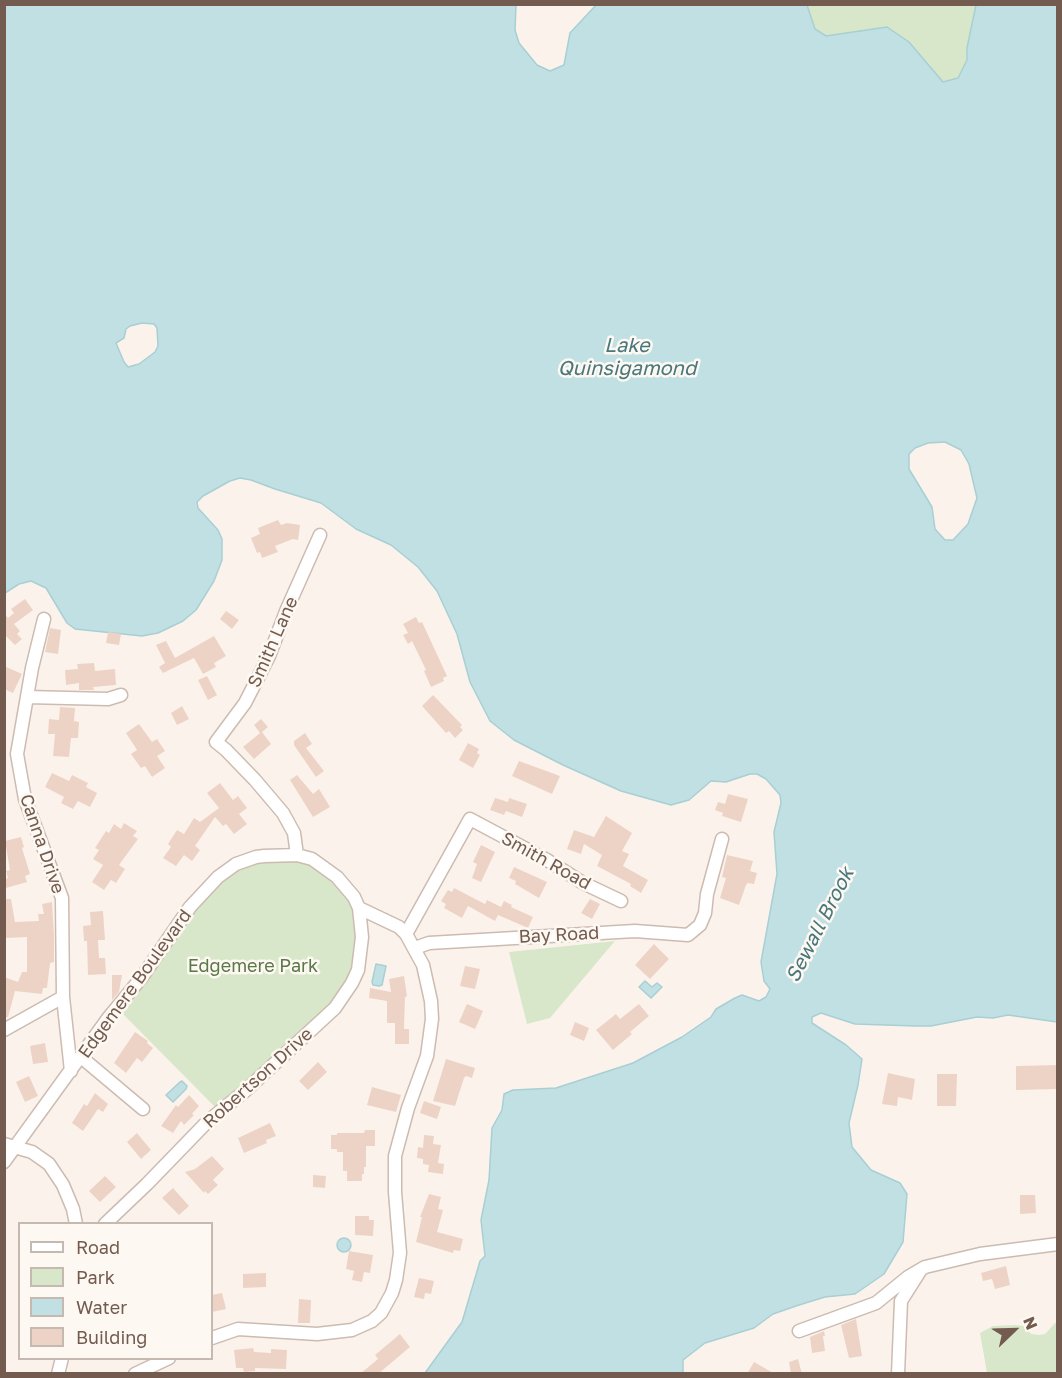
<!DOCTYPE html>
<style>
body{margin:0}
#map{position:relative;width:1062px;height:1378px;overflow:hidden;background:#fbf3eb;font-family:"Golos Text",sans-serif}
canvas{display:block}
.frame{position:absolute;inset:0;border:6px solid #735b50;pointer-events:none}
.legend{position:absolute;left:18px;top:1222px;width:195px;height:138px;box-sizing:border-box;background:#fdf8f1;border:2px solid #c6b9b1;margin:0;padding:8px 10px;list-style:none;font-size:18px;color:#735b50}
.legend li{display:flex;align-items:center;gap:12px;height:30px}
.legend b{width:30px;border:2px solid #c6b9b1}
.north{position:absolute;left:984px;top:1300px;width:60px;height:60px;-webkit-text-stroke:4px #fdf8f1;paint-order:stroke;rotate:67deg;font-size:16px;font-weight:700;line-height:24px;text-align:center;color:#735b50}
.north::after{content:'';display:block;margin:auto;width:21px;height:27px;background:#735b50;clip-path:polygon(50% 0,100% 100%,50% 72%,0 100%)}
</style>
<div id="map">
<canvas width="1062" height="1378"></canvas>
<div class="frame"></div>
<ul class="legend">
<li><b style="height:8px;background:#fff"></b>Road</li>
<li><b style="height:16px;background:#d8e7ca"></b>Park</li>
<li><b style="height:16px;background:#c1e0e3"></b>Water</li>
<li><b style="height:16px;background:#edd3c5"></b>Building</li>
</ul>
<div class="north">N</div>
</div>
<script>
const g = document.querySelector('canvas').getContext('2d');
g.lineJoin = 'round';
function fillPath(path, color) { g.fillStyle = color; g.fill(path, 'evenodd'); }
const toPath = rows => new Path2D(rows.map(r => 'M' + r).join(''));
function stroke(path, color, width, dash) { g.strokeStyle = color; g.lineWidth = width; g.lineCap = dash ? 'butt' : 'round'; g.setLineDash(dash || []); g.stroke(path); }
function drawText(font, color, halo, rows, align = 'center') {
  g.font = font + ' "Golos Text",sans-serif'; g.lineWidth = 5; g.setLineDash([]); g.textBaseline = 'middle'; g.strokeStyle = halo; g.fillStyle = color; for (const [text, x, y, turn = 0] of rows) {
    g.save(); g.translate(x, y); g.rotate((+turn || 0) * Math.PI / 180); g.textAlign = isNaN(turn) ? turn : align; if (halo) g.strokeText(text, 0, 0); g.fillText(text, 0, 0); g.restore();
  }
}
fillPath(toPath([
 [807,5,976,5,967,48,967,60,958,78,942,82,909,42,887,27,826,36,815,29],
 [256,857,312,859,359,908,362,937,346,993,219,1111,117,1008,190,907,227,870],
 [615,941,550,1018,527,1024,509,952],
 [1055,1323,1057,1323,1057,1373,987,1373,980,1333,993,1326,1014,1325,1024,1326,1031,1334,1039,1335,1045,1334]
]), '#d8e7ca');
const water = toPath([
 [5,4,516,5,515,30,519,43,537,65,550,71,564,65,570,33,596,5,807,5,815,29,826,36,887,27,909,42,943,82,958,78,967,60,967,48,976,5,1057,5,1057,1022,1008,1015,993,1018,977,1017,931,1026,916,1026,855,1024,821,1013,812,1017,812,1023,846,1045,862,1059,858,1085,849,1123,852,1147,871,1170,900,1183,907,1194,903,1242,884,1274,855,1294,825,1297,799,1305,773,1314,754,1328,705,1343,683,1360,683,1373,425,1373,462,1322,478,1268,480,1261,485,1256,481,1220,489,1180,492,1128,502,1110,504,1094,513,1090,556,1088,633,1063,682,1037,711,1017,716,1009,735,998,742,995,759,1001,766,997,770,989,764,981,761,962,777,874,774,832,781,803,780,795,766,779,757,774,750,774,726,782,711,781,689,800,671,805,621,791,563,765,514,740,490,721,470,682,457,634,437,591,418,567,391,545,356,529,321,503,275,489,251,480,240,478,230,481,203,496,197,502,198,508,218,530,222,539,222,560,214,581,196,610,183,621,158,633,142,636,75,629,67,623,46,588,31,581,19,584,5,593,5,4],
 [142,323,154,324,157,328,158,346,155,352,139,364,128,367,124,362,116,343,124,338,126,329,130,326,142,323],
 [945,442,961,450,969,464,977,498,968,524,953,540,945,540,935,529,932,507,909,469,909,454,915,448,928,443,945,442],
 [376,964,386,966,382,985,379,986,373,985,372,982,376,964],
 [645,981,652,987,657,983,662,987,651,998,639,987,645,981],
 [182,1081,187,1086,186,1089,173,1102,166,1095,180,1082,182,1081],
 '337 1245a7 7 0 1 1 14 0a7 7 0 1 1-14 0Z'
]);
fillPath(water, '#c1e0e3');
stroke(water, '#a8cfd3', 1.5);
fillPath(toPath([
 [278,520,281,525,287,523,300,525,298,540,293,539,275,546,278,552,262,558,260,552,257,553,251,538,260,534,258,528],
 [25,599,33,610,14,624,20,631,17,634,22,639,15,645,4,634,4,613,8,618,14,613,11,609],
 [226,611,239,620,232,629,220,619],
 [416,617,419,623,422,622,447,676,443,678,444,681,431,687,424,671,426,670,412,641,408,644,403,635,408,633,403,624],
 [50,628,61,630,58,654,45,652],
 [108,632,121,634,119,645,106,643],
 [214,636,226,656,214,663,216,667,203,674,194,658,163,673,159,667,165,663,156,645,166,641,175,658],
 [94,663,95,671,115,669,116,685,93,687,94,690,79,690,79,683,66,685,65,670,78,669,77,664],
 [4,666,22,674,13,693,4,689],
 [207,676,217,695,208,700,198,680],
 [433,695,462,725,460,727,463,730,455,738,449,731,446,733,422,706],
 [182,706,189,719,177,725,171,713],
 [60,707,75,708,74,721,79,722,78,738,71,738,69,757,53,756,55,734,48,734,49,719,59,720],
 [261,719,268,727,262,732,271,744,254,759,243,747,260,733,254,725],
 [139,724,152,742,157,739,165,751,157,756,165,768,152,777,145,766,141,768,131,754,137,750,126,733],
 [305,733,312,744,306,748,324,771,316,777,294,745,294,741],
 [468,743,479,749,477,753,480,755,473,768,459,760],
 [519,761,560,776,552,794,512,776],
 [52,773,69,781,72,775,88,783,86,787,97,793,90,807,78,801,73,809,61,803,64,797,45,787],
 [297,775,313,794,319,789,330,807,313,817,290,780],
 [220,783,233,800,238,796,247,808,239,814,247,824,234,834,226,824,223,826,215,817,195,846,200,850,192,861,184,855,176,866,163,858,171,847,168,844,177,830,184,834,194,818,200,822,219,808,207,793],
 [728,794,748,799,741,822,722,816,723,813,715,810,718,802,725,804],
 [495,798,508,802,509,798,527,804,522,817,506,811,504,815,490,810],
 [606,816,632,833,622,851,629,854,623,866,648,880,641,893,630,886,631,884,597,866,602,855,584,844,581,854,567,849,574,830,594,837],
 [124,823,137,831,133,836,138,839,119,865,125,869,116,883,111,880,104,890,92,882,103,865,93,859,99,850,95,848,106,831,109,833,114,824,121,829],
 [21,837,24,847,22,848,30,874,25,876,27,882,6,888,4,879,8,878,6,871,10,870,5,841],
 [481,845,495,852,481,882,472,878,477,864,473,862],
 [727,855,753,861,750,871,757,873,754,884,748,883,746,885,739,905,720,898,726,878,722,877],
 [514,867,547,882,539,898,515,884,516,881,509,878],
 [454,888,485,904,487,900,501,907,504,901,512,905,511,907,533,917,528,928,498,915,495,921,468,906,462,918,444,908,446,904,441,901,448,890,452,892],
 [5,899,11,899,15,922,39,921,38,914,44,914,42,904,52,902,54,936,54,962,50,963,47,988,43,988,42,994,15,991,8,1017,4,1017,4,977,18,982,22,972,27,972,27,937,6,938],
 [590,899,600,904,592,919,581,913],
 [103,911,105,940,98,940,99,958,105,958,106,974,88,975,87,941,84,941,83,926,91,925,90,912],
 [654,944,669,959,650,979,635,965],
 [465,966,480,969,475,989,460,986],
 [112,975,122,975,119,992,112,1000],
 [404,976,407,996,405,997,404,1029,409,1029,409,1044,395,1044,395,1023,387,1023,387,1001,369,998,370,988,391,992,389,979],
 [467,1004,483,1011,475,1029,459,1022],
 [639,1004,649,1016,630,1032,632,1034,613,1050,596,1030,616,1014,620,1019],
 [575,1022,589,1028,584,1041,570,1035],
 [135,1032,148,1041,147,1043,153,1048,142,1062,137,1058,126,1073,114,1063],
 [45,1043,48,1062,33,1064,30,1046],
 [446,1059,475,1068,472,1078,466,1076,464,1078,455,1106,433,1101],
 [318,1062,327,1072,308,1090,299,1081],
 [1058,1065,1058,1089,1016,1090,1016,1066],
 [888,1073,915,1079,912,1100,898,1097,897,1106,882,1104],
 [937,1074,957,1074,956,1106,937,1106],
 [29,1076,38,1096,25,1102,16,1082],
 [372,1087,401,1095,396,1112,367,1105],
 [95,1093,108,1104,103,1112,98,1109,83,1131,72,1123,84,1104,87,1106],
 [189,1095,199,1106,192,1114,194,1115,184,1125,181,1121,173,1133,161,1126,176,1105,178,1107],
 [424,1101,441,1107,437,1119,420,1113],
 [270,1123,276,1136,266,1140,267,1143,244,1153,238,1138],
 [365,1130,375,1130,375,1146,366,1146,366,1167,364,1167,364,1174,362,1174,362,1181,347,1181,347,1171,343,1171,343,1152,337,1152,337,1149,331,1149,331,1135,337,1135,337,1133,364,1133],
 [137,1133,151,1150,141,1159,127,1142],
 [424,1135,434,1136,433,1144,441,1145,438,1163,444,1164,443,1174,428,1172,429,1165,423,1164,423,1159,417,1158,418,1147,423,1148],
 [212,1156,224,1169,213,1180,218,1185,208,1194,205,1191,204,1193,185,1172,195,1169],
 [313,1175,326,1176,325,1188,313,1187],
 [105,1176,116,1187,100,1202,89,1191],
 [173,1188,189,1206,179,1215,162,1198],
 [429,1194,441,1197,438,1209,443,1210,437,1232,463,1239,460,1251,454,1250,453,1253,416,1242,422,1217,420,1217],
 [1020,1195,1035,1195,1036,1213,1020,1214],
 [355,1216,369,1216,369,1220,374,1220,373,1236,355,1235],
 [349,1251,373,1255,370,1273,364,1272,362,1282,352,1280,354,1271,346,1269],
 [1006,1266,1010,1285,995,1289,992,1279,983,1281,981,1273],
 [266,1273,266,1287,243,1288,243,1274],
 [419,1278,434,1281,431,1294,425,1293,424,1299,414,1297],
 [222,1293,226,1309,212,1312,212,1295],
 [299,1299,311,1300,310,1323,298,1323],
 [856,1319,862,1356,849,1358,841,1325],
 [824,1331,825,1336,823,1336,825,1351,812,1353,810,1337],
 [400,1334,410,1347,378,1374,360,1374,378,1359,375,1355],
 [253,1348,254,1352,271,1353,271,1349,287,1350,286,1369,255,1368,255,1371,244,1372,243,1368,236,1368,234,1350],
 [798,1359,802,1374,791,1374,789,1362],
 [754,1362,775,1374,747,1374]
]), '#edd3c5');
const minor = toPath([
 [44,619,32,668,17,754,25,799,62,898,63,997,71,1071],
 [27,697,108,699,121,695],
 [297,855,294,833,283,813,255,780,226,750,216,742,245,703,269,656,287,609,320,535],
 [406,934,470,819,547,860,583,883,621,901],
 [415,948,429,943,635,931,688,935,700,925,705,913,707,894,722,839],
 [4,1030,63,997],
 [81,1057,143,1109],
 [4,1144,32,1152,49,1164,63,1185,73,1209,76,1224],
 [4,1162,109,1017,142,977,190,907,218,877,236,864,256,857,264,856,297,855,312,859,337,877,354,897,359,908,399,927,406,934,423,965,431,1001,432,1019,427,1056,408,1108,395,1156,395,1192,400,1253,396,1280,392,1293,381,1313,372,1321,352,1330,317,1334,238,1329,212,1338],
 [105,1224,147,1184,207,1122,245,1091,335,1008,352,983,358,970,362,937,359,908],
 [799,1331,876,1303,908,1277,925,1267,980,1254,1058,1244],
 [58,1374,62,1358],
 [135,1374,169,1358],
 [898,1374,901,1301,920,1271]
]);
stroke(minor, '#ccbbb1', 15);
stroke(minor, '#fff', 12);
drawText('18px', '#735b50', '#fdf8f1', [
 ["Smith Lane",273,642,-66],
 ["Canna Drive",42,844,71],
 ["Smith Road",546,861,29],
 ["Bay Road",559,935,-3],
 ["Edgemere Boulevard",135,984,-54],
 ["Robertson Drive",258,1078,-42]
]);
drawText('18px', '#5a7849', '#fdf8f1', [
 ["Edgemere Park",253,966]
]);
drawText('italic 20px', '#48777d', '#fdf8f1', [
 ["Lake",627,346],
 ["Quinsigamond",627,369],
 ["Sewall Brook",820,925,-63]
]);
</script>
